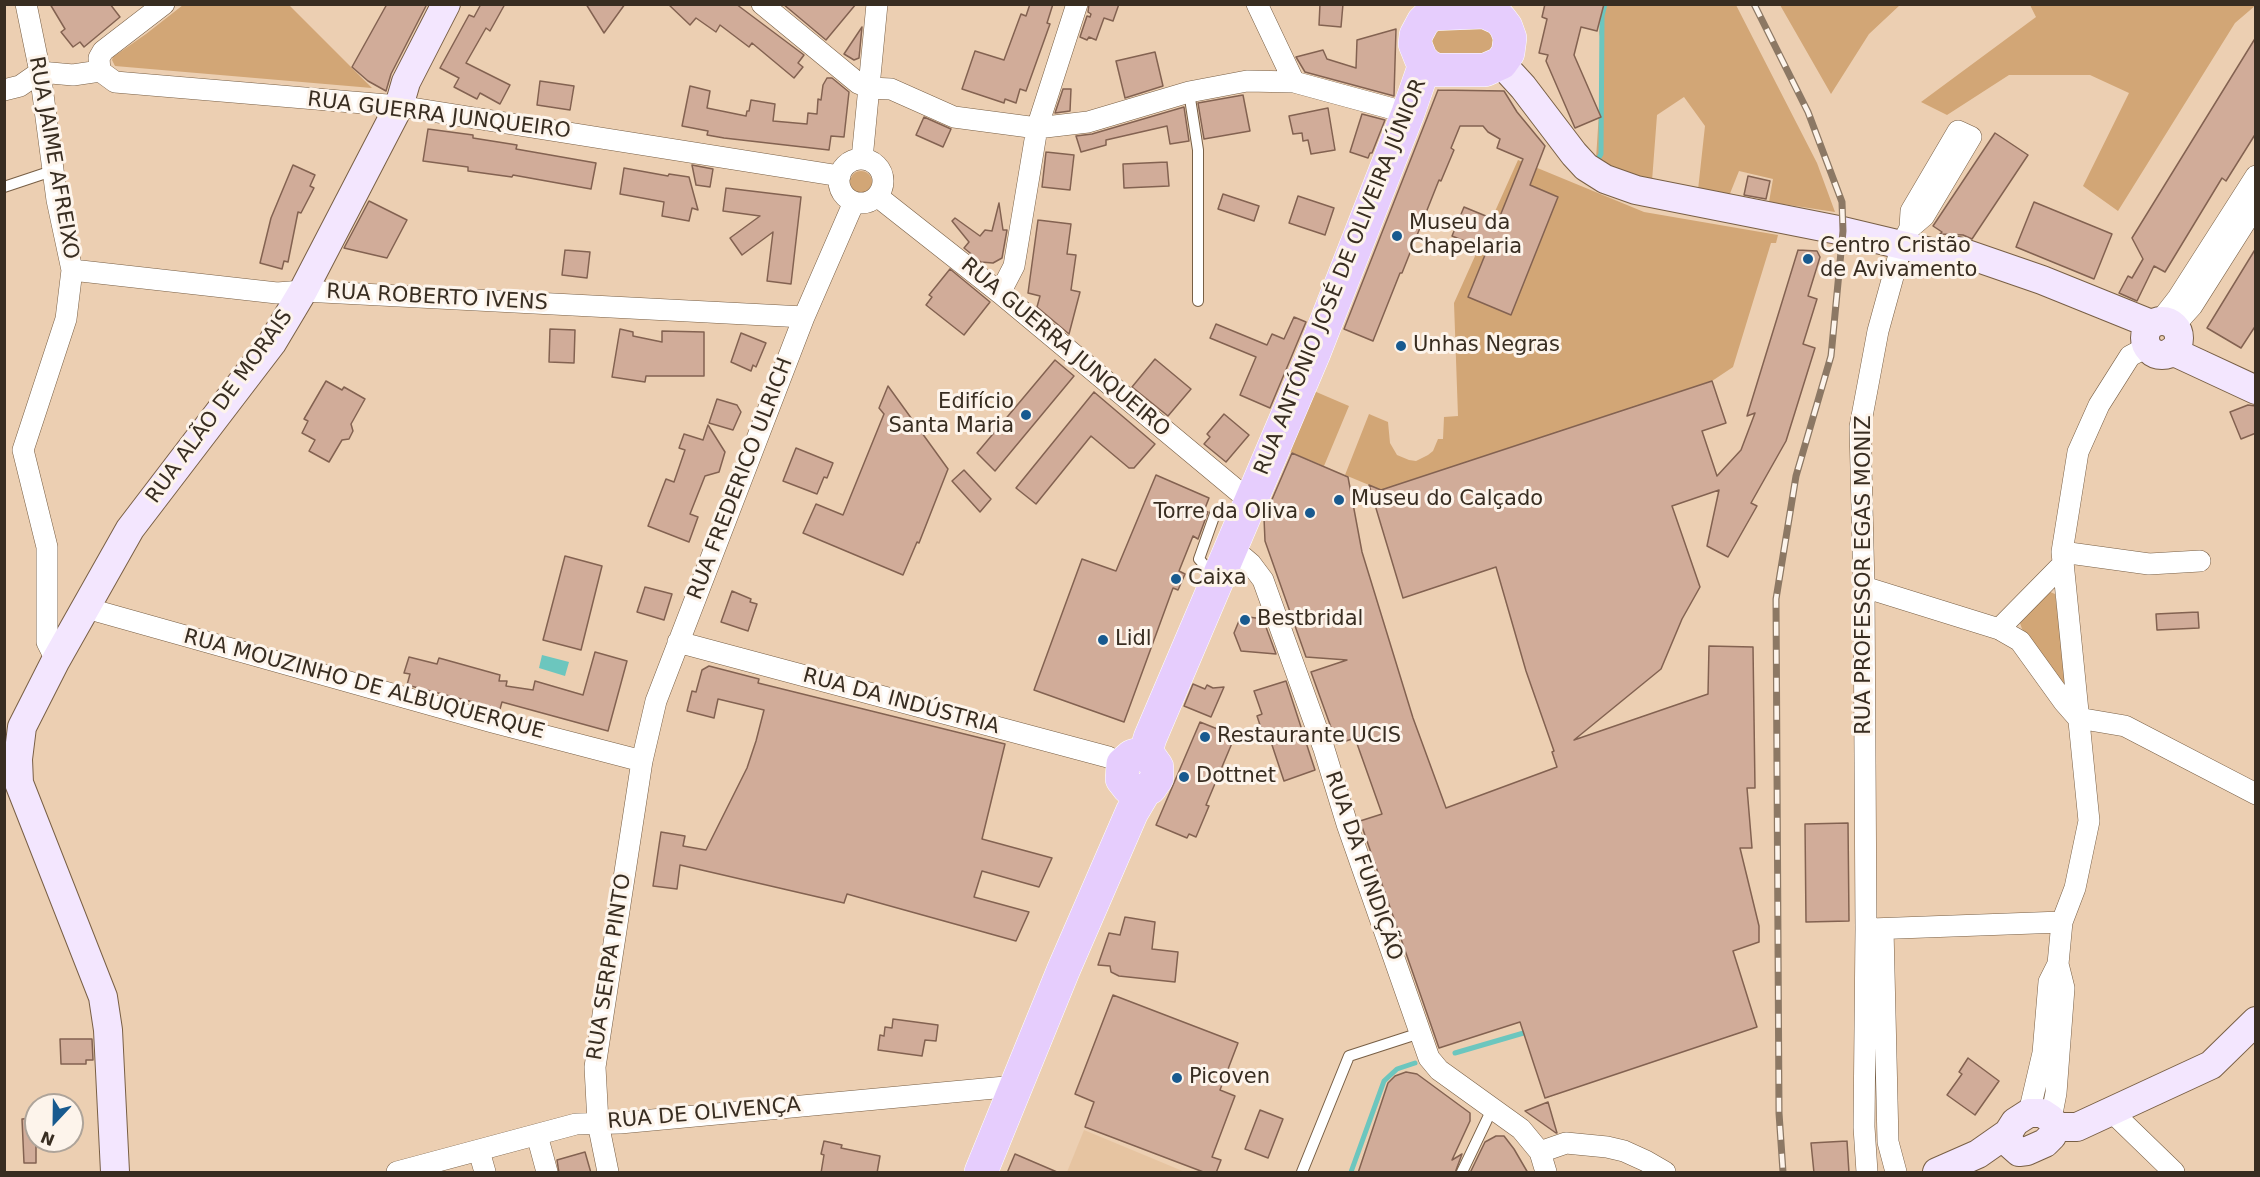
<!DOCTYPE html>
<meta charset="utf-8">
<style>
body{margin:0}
#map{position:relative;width:2260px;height:1177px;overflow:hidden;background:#eccfb2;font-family:"DejaVu Sans",sans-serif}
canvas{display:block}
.frame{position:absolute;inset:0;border:6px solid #382d21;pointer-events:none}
.north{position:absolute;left:24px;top:1093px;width:60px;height:60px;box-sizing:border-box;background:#fdf4eb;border:2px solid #aea49a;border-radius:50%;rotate:202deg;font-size:16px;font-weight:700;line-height:24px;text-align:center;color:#382d21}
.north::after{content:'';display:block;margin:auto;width:21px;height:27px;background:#185a8f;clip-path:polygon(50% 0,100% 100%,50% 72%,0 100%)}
</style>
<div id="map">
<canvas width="2260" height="1177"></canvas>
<div class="frame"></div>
<div class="north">N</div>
</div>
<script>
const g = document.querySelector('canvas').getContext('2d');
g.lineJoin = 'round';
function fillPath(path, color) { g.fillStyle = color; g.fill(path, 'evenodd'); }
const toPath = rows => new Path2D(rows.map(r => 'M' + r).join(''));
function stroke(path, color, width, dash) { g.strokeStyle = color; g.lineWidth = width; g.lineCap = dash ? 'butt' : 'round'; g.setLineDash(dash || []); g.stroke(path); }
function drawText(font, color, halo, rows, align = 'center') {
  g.font = font + ' "DejaVu Sans",sans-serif'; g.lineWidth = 6; g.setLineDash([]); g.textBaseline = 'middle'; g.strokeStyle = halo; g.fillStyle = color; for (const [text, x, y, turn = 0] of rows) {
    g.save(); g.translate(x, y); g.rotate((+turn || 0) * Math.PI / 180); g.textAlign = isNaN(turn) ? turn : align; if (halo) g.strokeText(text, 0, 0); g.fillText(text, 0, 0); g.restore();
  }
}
fillPath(toPath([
 [1084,1130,1185,1172,1067,1172]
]), '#e6c4a1');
fillPath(toPath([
 [183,5,289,5,372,88,115,66,112,60,113,57,146,34],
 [1606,5,1736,5,1817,163,1835,212,1769,202,1773,179,1739,171,1729,196,1698,190,1705,126,1684,97,1657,115,1652,181,1624,176,1596,159,1603,50,1599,32],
 [1780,5,1900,5,1869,34,1831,94],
 [2030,5,2255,4,2256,5,2235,23,2118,211,2083,186,2129,93,2090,75,2009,75,1947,115,1921,102,2036,17],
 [1483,24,1495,33,1492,53,1437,58,1427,39,1432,28],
 [1518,160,1644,212,1778,235,1776,243,1771,243,1733,367,1712,381,1381,490,1345,475,1369,414,1388,422,1390,443,1397,455,1409,460,1416,461,1428,455,1433,451,1438,439,1443,439,1444,417,1458,416,1454,303],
 '850 182a11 11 0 1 1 22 0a11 11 0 1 1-22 0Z',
 [1314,391,1349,406,1324,466,1288,451],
 [2050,592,2055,594,2068,691,2066,692,2022,629,2020,623]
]), '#d2a676');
fillPath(toPath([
 [542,655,569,662,565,676,539,668]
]), '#6cc6be');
stroke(toPath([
 [1597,161,1601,154,1602,16,1605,4],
 [1455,1053,1527,1032],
 [1351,1172,1384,1081,1397,1069,1415,1063]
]), '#6cc6be', 5);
const building = toPath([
 [50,4,110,4,120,17,84,47,80,42,73,47,61,32,65,29,50,4],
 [387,4,427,4,391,74,386,91,368,81,352,67,387,4],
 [481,4,505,4,490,31,486,28,466,63,510,85,500,104,480,93,477,99,454,87,459,78,440,68,469,15,474,17,481,4],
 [586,4,625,4,604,33,586,4],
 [668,4,736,4,804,55,798,63,803,67,794,78,752,43,749,47,720,25,716,32,696,18,690,25,668,4],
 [783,4,856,4,826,40,783,4],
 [1030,4,1053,4,1047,23,1050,24,1026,91,1020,89,1016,103,1005,99,1004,103,962,89,975,51,1004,60,1021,14,1026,16,1030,4],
 [1089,4,1119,4,1113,21,1104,18,1096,40,1089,37,1087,40,1080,37,1087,16,1090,17,1091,14,1088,12,1089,4],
 [1320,4,1343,4,1341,27,1319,25,1320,4],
 [1545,4,1604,4,1597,31,1581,27,1574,55,1601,117,1575,128,1546,61,1548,55,1539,53,1547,19,1542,17,1545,4],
 [862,27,859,58,854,60,844,54,862,27],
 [1396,29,1394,96,1305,72,1296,57,1323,50,1327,59,1356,68,1357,40,1396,29],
 [2256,37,2256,133,2226,181,2222,178,2165,272,2154,266,2137,301,2119,293,2128,276,2132,278,2143,259,2132,238,2256,37],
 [1155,52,1163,86,1125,98,1116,61,1155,52],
 [827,78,832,78,849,92,844,137,831,136,829,150,724,138,707,135,708,131,682,126,690,86,710,91,707,108,746,116,747,111,749,111,751,100,775,104,773,121,807,124,808,113,817,114,818,99,821,100,823,85,827,78],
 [540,81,574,86,570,110,537,105,540,81],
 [1063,89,1071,89,1070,111,1055,113,1063,89],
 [1438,90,1504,91,1517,112,1545,146,1530,185,1558,197,1511,315,1468,297,1487,250,1452,236,1464,207,1498,221,1523,159,1497,148,1500,139,1488,132,1483,126,1460,126,1451,148,1454,150,1441,181,1439,180,1402,273,1400,273,1373,341,1344,329,1438,90],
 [1243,95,1250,131,1204,139,1198,103,1243,95],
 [1184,107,1189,141,1170,144,1167,126,1106,140,1106,145,1081,152,1076,136,1092,134,1184,107],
 [1328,108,1335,150,1311,154,1308,140,1303,141,1302,133,1293,134,1289,116,1328,108],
 [1362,114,1385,120,1372,153,1370,153,1368,158,1350,152,1362,114],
 [924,117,951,129,943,147,916,135,924,117],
 [428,129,473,135,473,138,517,145,516,149,596,163,591,189,513,175,512,177,468,171,468,167,423,161,428,129],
 [1995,133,2028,155,1972,239,1963,235,1940,234,1942,232,1933,226,1995,133],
 [1046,152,1074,155,1070,190,1042,187,1046,152],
 [1167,162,1169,186,1124,188,1123,164,1167,162],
 [293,165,315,175,310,186,314,188,301,213,298,212,288,262,284,261,282,269,260,263,271,218,293,165],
 [692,165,713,169,710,187,696,185,692,165],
 [624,168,668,176,669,174,689,177,698,210,692,208,689,221,662,216,664,202,620,194,624,168],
 [1748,176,1770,181,1766,199,1744,195,1748,176],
 [726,188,801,197,791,284,767,281,773,232,742,255,730,238,760,216,723,211,726,188],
 [1223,194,1259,206,1254,221,1218,209,1223,194],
 [1298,196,1334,208,1325,235,1289,223,1298,196],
 [369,201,407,220,387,258,344,248,369,201],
 [2034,202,2112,234,2094,279,2016,247,2034,202],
 [999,203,1003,230,1007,230,1002,258,993,263,981,262,964,248,969,242,952,221,955,218,980,236,985,230,992,231,999,203],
 [1038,220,1071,224,1067,254,1076,255,1071,290,1080,292,1069,334,1037,307,1040,296,1028,293,1038,220],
 [2256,248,2256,325,2241,348,2207,328,2256,248],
 [565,250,590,252,587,278,562,275,565,250],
 [1798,250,1817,251,1820,257,1808,296,1817,299,1803,344,1815,348,1786,441,1751,503,1757,506,1728,557,1707,546,1719,490,1672,506,1700,587,1682,619,1661,669,1574,740,1708,694,1709,646,1753,647,1755,788,1747,788,1752,848,1740,848,1759,926,1759,942,1733,951,1757,1027,1545,1098,1520,1022,1439,1048,1360,821,1382,814,1355,738,1337,744,1311,672,1347,660,1306,657,1265,541,1264,518,1292,453,1348,477,1362,552,1413,718,1446,808,1557,767,1552,752,1554,751,1526,671,1496,567,1403,598,1369,485,1381,490,1712,381,1726,423,1702,431,1717,476,1741,450,1755,413,1747,416,1798,250],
 [950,269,990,302,964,335,926,305,932,297,929,295,950,269],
 [1294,317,1306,322,1270,408,1240,395,1256,357,1210,338,1216,324,1267,345,1272,334,1284,339,1294,317],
 [550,329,575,330,574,363,549,362,550,329],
 [620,329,633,332,633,336,662,342,662,331,704,332,704,376,646,376,645,382,612,377,620,329],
 [741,333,766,343,756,367,753,365,751,371,731,362,741,333],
 [1155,359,1191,389,1168,416,1132,387,1155,359],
 [1055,360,1074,376,995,471,977,453,1055,360],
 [326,381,342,390,344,387,365,399,351,424,353,431,349,439,342,440,329,462,309,451,315,440,302,433,308,421,304,419,326,381],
 [888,386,948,469,919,543,917,542,903,575,803,533,816,504,843,515,884,414,879,408,888,386],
 [1094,392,1155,444,1134,468,1129,468,1091,436,1036,504,1016,488,1094,392],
 [717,399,737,405,741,412,733,430,709,423,717,399],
 [2248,405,2256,406,2256,433,2241,439,2230,412,2248,405],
 [1224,414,1249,435,1226,462,1204,444,1210,437,1207,434,1224,414],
 [708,425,725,452,719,472,705,476,690,514,698,517,689,542,648,526,666,479,674,482,685,450,679,448,684,434,703,440,708,425],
 [796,448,833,463,827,478,824,477,817,494,783,481,796,448],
 [964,470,991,499,980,512,952,481,964,470],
 [1156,475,1209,498,1204,511,1208,512,1198,539,1193,536,1179,571,1185,574,1178,590,1173,588,1124,722,1034,690,1082,559,1116,571,1156,475],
 [565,556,602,566,581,650,543,640,565,556],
 [645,587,672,594,664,620,637,612,645,587],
 [732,591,751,599,750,602,757,604,748,631,721,622,732,591],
 [2198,612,2199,628,2157,630,2156,614,2198,612],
 [1241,616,1263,619,1276,654,1241,651,1234,633,1241,616],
 [595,652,627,661,608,731,502,702,500,709,407,685,410,674,404,673,409,657,437,664,439,658,500,675,499,681,507,681,506,686,533,690,535,681,583,695,595,652],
 [709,666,759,679,758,683,1005,744,982,839,1052,858,1039,887,982,871,974,897,1029,912,1016,941,847,894,844,903,680,865,677,889,653,886,661,832,685,836,683,846,706,850,747,768,756,741,764,710,718,699,714,718,687,711,692,691,696,692,702,670,709,666],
 [1286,681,1315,770,1284,781,1269,736,1264,737,1257,716,1262,714,1254,691,1286,681],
 [1193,684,1205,689,1207,685,1213,688,1224,687,1211,717,1184,706,1193,684],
 [1200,722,1235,736,1206,805,1209,806,1196,837,1189,834,1187,838,1156,825,1200,722],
 [1848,823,1849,921,1806,922,1805,824,1848,823],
 [1125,917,1155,922,1152,949,1178,952,1175,982,1119,976,1111,972,1110,966,1098,965,1109,933,1120,935,1125,917],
 [1113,995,1238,1043,1220,1090,1235,1096,1212,1157,1221,1160,1216,1173,1206,1173,1085,1127,1094,1102,1075,1094,1113,995],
 [893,1019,938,1025,936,1041,925,1040,922,1056,878,1050,880,1035,884,1036,885,1027,892,1028,893,1019],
 [60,1039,92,1039,93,1060,86,1060,86,1064,61,1064,60,1039],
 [1968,1058,1999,1081,1975,1115,1947,1095,1962,1074,1959,1072,1968,1058],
 [1406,1072,1417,1074,1470,1113,1470,1121,1452,1160,1462,1154,1455,1173,1358,1173,1388,1083,1395,1076,1406,1072],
 [1548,1102,1557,1133,1556,1133,1525,1111,1548,1102],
 [1260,1110,1283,1119,1268,1158,1245,1149,1260,1110],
 [36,1118,36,1163,24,1163,22,1119,36,1118],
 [1496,1136,1504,1136,1514,1149,1528,1173,1470,1173,1485,1142,1496,1136],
 [824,1141,842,1145,841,1148,880,1156,877,1173,821,1173,824,1155,821,1154,824,1141],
 [1847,1141,1849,1173,1814,1173,1811,1143,1847,1141],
 [585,1152,591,1173,559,1173,557,1160,585,1152],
 [1015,1154,1057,1172,1057,1173,1007,1173,1015,1154]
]);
fillPath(building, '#d1ac99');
stroke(building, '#836251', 1.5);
const lane = toPath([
 [1189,92,1198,150,1198,301],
 [4,187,52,171],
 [1214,576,1199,559,1216,511,1241,510],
 [1302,1172,1349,1056,1420,1033],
 [1462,1172,1493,1107]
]);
const street = toPath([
 [26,4,40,72,57,200,72,270,66,319,23,450,47,547,47,642,56,660],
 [762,4,858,83,870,88,891,89,954,117,1037,128,1088,122,1189,92,1247,81,1294,82,1408,113],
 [1257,4,1294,82],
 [100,71,99,58,103,51,164,4],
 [4,90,20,86,40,72,73,75,100,71,115,82,399,106,840,176],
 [862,159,877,4],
 '839 181a22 22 0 1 1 44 0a22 22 0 1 1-44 0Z',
 [877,196,1000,293,1251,502],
 [72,270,277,293,303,291,804,317],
 [1000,293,1014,266,1037,128,1077,4],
 [2160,321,2178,298,2256,176],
 [2174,326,2192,306,2256,205],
 [1231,547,1251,564,1263,580,1324,749,1347,824,1429,1058,1439,1070,1521,1129,1540,1152,1546,1172],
 [2062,552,2149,564,2200,561],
 [1864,587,1999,629,2020,641,2064,702,2078,718,2125,726,2256,794],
 [86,608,492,722,642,761],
 [1999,629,2062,565],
 [678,642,1108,757,1123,764],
 [1871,929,2062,922],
 [1883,929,1888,1142,1896,1172],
 [2111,1111,2174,1172],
 [2029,1113,2043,1053,2049,982,2058,964],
 [2051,1119,2056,1093,2064,988,2058,964,2062,922,2075,888,2089,821,2062,552,2078,452,2099,405,2130,356,2147,347],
 [537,1135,547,1172],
 [479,1151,485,1172],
 [1540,1152,1566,1143,1607,1147,1624,1151,1646,1161,1665,1172],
 [397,1172,576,1124,620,1123,1016,1086],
 [608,1172,598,1123,595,1067,642,761,656,701,804,317,854,202],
 [1867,1172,1864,1127,1866,929,1864,587,1860,427,1878,331,1902,244,1910,228,1924,216,1971,137,1958,131,1911,211,1910,228]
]);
const secondary = toPath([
 [1501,63,1523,87,1574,154,1586,167,1605,179,1636,190,1843,231,1935,253,1958,251,2042,280,2151,324],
 '2145 338a17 17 0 1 1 34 0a17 17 0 1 1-34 0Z',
 [2172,351,2256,390],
 [2029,1113,2042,1113,2051,1119,2055,1127,2052,1136,2045,1143,2027,1151,2019,1152,2010,1144,2008,1133,2015,1122,2029,1113],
 [2055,1127,2077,1127,2211,1065,2256,1021],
 [115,1172,108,1030,103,997,19,783,18,759,22,727,56,660,130,529,272,343,303,291,399,106,406,82,446,4],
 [1937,1172,1978,1154,2008,1133]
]);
const primary = toPath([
 [1485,12,1500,19,1506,27,1510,38,1508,53,1501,63,1485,70,1436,70,1428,66,1421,59,1415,44,1416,35,1423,22,1430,15,1433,14,1485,12],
 [1145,755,1150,738,1314,353,1408,113,1425,64],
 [981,1172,1063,971,1132,812,1145,790,1150,788,1157,778,1157,767,1150,757,1139,754,1132,756,1123,764,1122,779,1129,788,1139,791,1145,790]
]);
stroke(lane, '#785f45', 12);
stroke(street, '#785f45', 22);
stroke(secondary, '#785f45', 30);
stroke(primary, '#fff', 34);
stroke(lane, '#fff', 10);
stroke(street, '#fff', 21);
stroke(secondary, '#f3e6fe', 28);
stroke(primary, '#e6cdfd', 33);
const rail = toPath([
 [1754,4,1808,112,1842,202,1843,231,1831,356,1796,476,1776,599,1779,1113,1783,1172]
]);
stroke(rail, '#8c7864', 7);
stroke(rail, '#fdf4eb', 4.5, [14]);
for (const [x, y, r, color] of [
 [1397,236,6,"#185a8f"],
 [1808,259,6,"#185a8f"],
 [1401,346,6,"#185a8f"],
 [1026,415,6,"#185a8f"],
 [1339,500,6,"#185a8f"],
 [1310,513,6,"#185a8f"],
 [1176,579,6,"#185a8f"],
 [1245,620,6,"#185a8f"],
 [1103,640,6,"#185a8f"],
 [1205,737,6,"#185a8f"],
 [1184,777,6,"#185a8f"],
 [1177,1078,6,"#185a8f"]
]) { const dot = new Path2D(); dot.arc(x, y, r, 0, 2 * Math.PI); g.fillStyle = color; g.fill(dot); stroke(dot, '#fdf4eb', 2); }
drawText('21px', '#382d21', '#fdf4eb', [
 ["RUA GUERRA JUNQUEIRO",439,116,7],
 ["RUA JAIME AFREIXO",53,158,80],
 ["RUA ANTÓNIO JOSÉ DE OLIVEIRA JÚNIOR",1341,277,-68],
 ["RUA ROBERTO IVENS",437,298,3],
 ["RUA GUERRA JUNQUEIRO",1065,348,40],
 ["RUA ALÃO DE MORAIS",220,407,-54],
 ["RUA FREDERICO ULRICH",741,479,-69],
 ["RUA PROFESSOR EGAS MONIZ",1865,575,-90],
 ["RUA MOUZINHO DE ALBUQUERQUE",364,685,15],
 ["RUA DA INDÚSTRIA",901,702,15],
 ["RUA DA FUNDIÇÃO",1363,866,71],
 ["RUA SERPA PINTO",610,967,-81],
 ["RUA DE OLIVENÇA",704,1114,-5]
]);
drawText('21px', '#382d21', '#fdf4eb', [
 ["Museu da",1409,224],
 ["Chapelaria",1409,248],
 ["Centro Cristão",1820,247],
 ["de Avivamento",1820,271],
 ["Unhas Negras",1413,346],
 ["Edifício",1014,403,"right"],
 ["Santa Maria",1014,427,"right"],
 ["Museu do Calçado",1351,500],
 ["Torre da Oliva",1298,513,"right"],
 ["Caixa",1188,579],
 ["Bestbridal",1257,620],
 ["Lidl",1115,640],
 ["Restaurante UCIS",1217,737],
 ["Dottnet",1196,777],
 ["Picoven",1189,1078]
], 'left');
</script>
